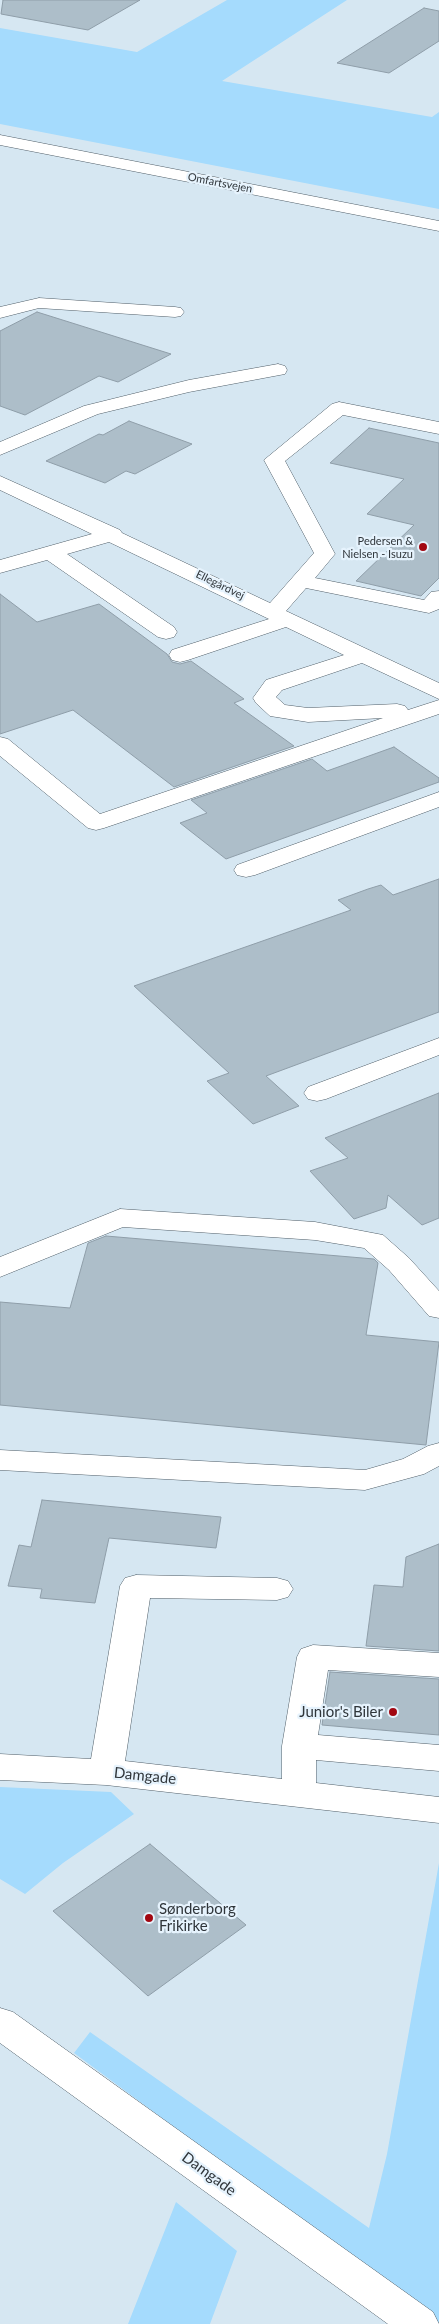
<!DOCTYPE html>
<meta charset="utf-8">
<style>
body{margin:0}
canvas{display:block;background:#d6e7f2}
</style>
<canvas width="439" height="2324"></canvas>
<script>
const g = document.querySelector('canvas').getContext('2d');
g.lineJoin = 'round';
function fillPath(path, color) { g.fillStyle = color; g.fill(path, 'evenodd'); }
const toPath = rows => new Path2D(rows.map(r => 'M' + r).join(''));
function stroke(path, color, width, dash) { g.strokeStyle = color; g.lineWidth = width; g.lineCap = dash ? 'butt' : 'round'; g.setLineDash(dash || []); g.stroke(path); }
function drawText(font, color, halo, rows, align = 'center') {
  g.font = font + ' Lato,sans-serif'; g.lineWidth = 4.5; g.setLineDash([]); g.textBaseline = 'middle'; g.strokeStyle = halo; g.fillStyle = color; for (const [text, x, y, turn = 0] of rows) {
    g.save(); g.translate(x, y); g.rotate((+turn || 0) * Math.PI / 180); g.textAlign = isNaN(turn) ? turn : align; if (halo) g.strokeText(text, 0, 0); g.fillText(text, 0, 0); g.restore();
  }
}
fillPath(toPath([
 [227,0,347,0,222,81,432,117,439,112,439,209,0,124,0,28,137,52],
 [0,1787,111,1792,134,1814,63,1863,25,1894,0,1879],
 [439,1863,439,2323,74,2053,90,2032,369,2228,387,2154],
 [176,2202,237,2251,210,2324,128,2324]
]), '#a5dbfd');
const building = toPath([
 [3,0,140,0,88,30,1,14,3,0],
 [424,8,439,11,439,41,389,73,337,63,424,8],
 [37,312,171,354,118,382,99,376,25,415,0,406,0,331,37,312],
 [129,421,192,444,135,474,126,471,105,483,46,461,99,434,103,435,129,421],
 [369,428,439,443,439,578,421,596,356,581,414,525,367,514,404,479,330,463,369,428],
 [0,594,37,622,99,604,167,654,172,662,180,664,191,661,244,699,234,703,294,746,174,787,73,710,0,734,0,594],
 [394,747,439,778,439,782,226,859,180,823,207,813,191,800,312,759,327,771,394,747],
 [439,879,439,1012,266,1076,299,1106,253,1124,207,1081,229,1073,134,986,351,910,338,900,368,889,381,885,393,895,439,879],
 [439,1093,439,1218,422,1225,388,1195,386,1208,354,1219,310,1171,348,1158,325,1138,439,1093],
 [106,1236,374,1259,378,1263,366,1335,439,1342,426,1445,0,1405,0,1302,70,1308,88,1243,106,1236],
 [42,1500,221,1517,216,1548,109,1538,95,1603,40,1598,42,1589,8,1586,19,1545,31,1547,42,1500],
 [439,1544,439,1651,366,1646,374,1585,403,1587,406,1557,439,1544],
 [330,1672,439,1679,439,1735,322,1725,330,1672],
 [150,1844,246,1925,148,1996,53,1911,150,1844]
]);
fillPath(building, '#adbec9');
stroke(building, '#8f9ea9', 1);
const minor = toPath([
 [39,298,175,307,181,308,184,312,181,316,175,317,39,308,0,318,0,307,39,298],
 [278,364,285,366,287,370,285,374,189,392,98,414,0,455,0,442,84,406,189,380,278,364],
 [339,402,439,422,439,434,343,415,285,461,335,554,315,578,424,600,431,592,439,591,439,609,429,613,306,588,286,611,439,683,439,699,362,663,282,690,276,697,285,705,308,708,397,704,405,706,408,710,439,700,439,714,104,828,96,830,88,828,0,756,0,737,8,739,100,814,383,718,308,722,270,716,256,703,253,698,266,680,344,655,286,627,188,660,180,662,172,660,169,655,172,650,269,619,109,542,67,554,174,627,177,632,174,637,166,639,158,637,47,560,0,573,0,560,92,534,0,490,0,476,120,530,122,533,270,603,314,553,264,460,332,404,339,402],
 [439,792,439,807,255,875,246,877,237,875,234,870,237,865,439,792],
 [439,1038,439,1055,326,1099,317,1101,308,1099,304,1093,308,1087,439,1038],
 [120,1209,315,1222,383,1235,409,1258,439,1291,439,1318,429,1316,389,1270,364,1248,315,1240,123,1227,0,1277,0,1257,120,1209],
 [439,1443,439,1466,424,1474,365,1490,0,1470,0,1450,365,1470,403,1459,428,1446,439,1443],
 [136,1575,277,1578,288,1581,293,1589,288,1597,277,1600,150,1598,125,1761,282,1779,282,1746,297,1657,301,1649,313,1645,439,1653,439,1677,328,1670,318,1735,439,1745,439,1771,316,1760,316,1783,439,1797,439,1823,106,1785,0,1780,0,1754,91,1759,120,1586,125,1578,136,1575],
 [0,2008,13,2012,433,2312,439,2324,388,2324,0,2043,0,2008]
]);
const highway = toPath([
 [0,135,439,221,439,231,0,145,0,135]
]);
stroke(minor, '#515f69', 1);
stroke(highway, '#515f69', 1);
fillPath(minor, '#fff');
fillPath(highway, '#fff');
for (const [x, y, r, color] of [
 [423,547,5,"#a20711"],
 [393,1712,5,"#a20711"],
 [149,1918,5,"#a20711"]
]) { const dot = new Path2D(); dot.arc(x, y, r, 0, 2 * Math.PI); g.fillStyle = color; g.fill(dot); stroke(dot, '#e6f3fd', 2); }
drawText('11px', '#2f353a', '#e6f3fd', [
 ["Omfartsvejen",220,183,11],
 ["Ellegårdvej",220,585,26]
]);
drawText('11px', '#2f353a', '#e6f3fd', [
 ["Pedersen &",413,541],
 ["Nielsen - Isuzu",413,554]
], 'right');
drawText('15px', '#2f353a', '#e6f3fd', [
 ["Junior's Biler",383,1712],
 ["Sønderborg",159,1909,"left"],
 ["Frikirke",159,1926,"left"]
], 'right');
drawText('15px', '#2f353a', '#e6f3fd', [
 ["Damgade",145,1776,6],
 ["Damgade",209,2174,36]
]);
</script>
